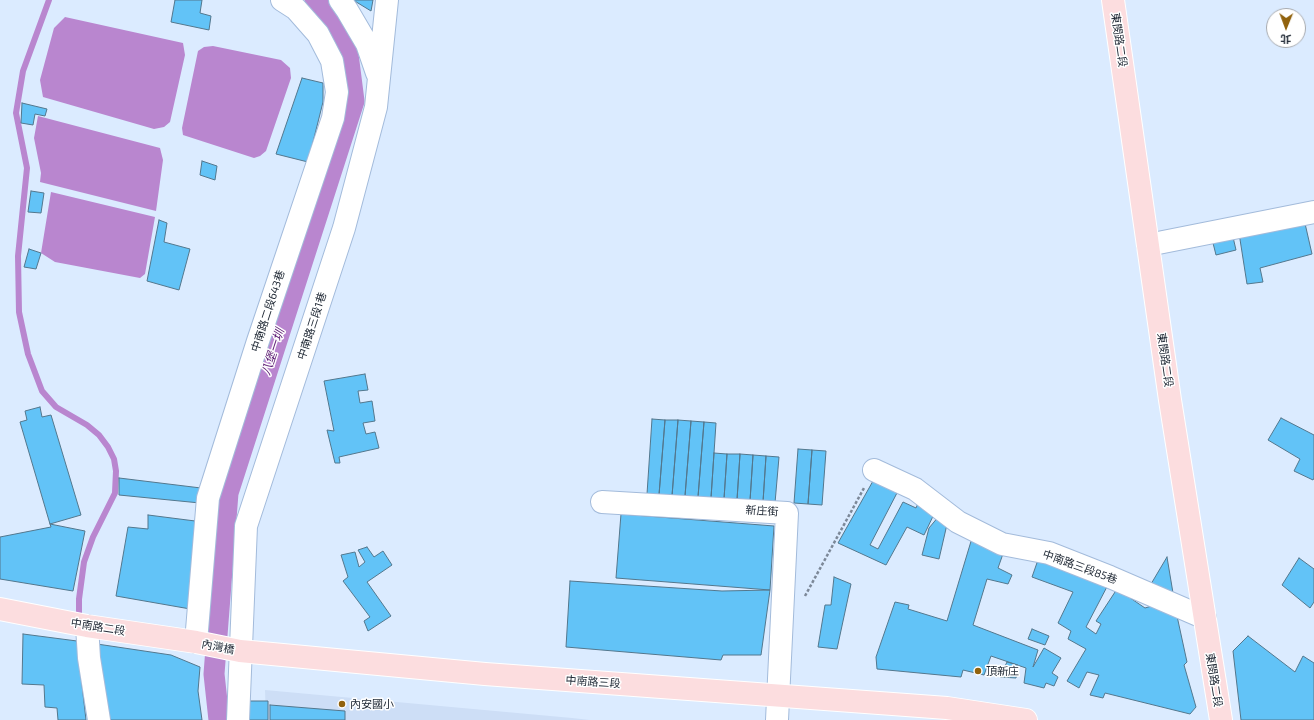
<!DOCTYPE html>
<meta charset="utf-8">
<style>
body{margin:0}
#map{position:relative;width:1314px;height:720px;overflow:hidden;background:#dbebff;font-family:"Exo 2","Noto Sans TC",sans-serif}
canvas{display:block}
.north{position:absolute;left:1266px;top:8px;width:40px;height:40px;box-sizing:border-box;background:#fff;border:1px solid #a7aaaf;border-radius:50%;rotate:181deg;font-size:11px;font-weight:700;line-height:16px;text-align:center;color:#222b37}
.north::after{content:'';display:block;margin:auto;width:14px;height:18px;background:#91620d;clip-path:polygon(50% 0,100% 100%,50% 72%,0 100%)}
</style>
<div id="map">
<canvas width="1314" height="720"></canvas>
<div class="north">北</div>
</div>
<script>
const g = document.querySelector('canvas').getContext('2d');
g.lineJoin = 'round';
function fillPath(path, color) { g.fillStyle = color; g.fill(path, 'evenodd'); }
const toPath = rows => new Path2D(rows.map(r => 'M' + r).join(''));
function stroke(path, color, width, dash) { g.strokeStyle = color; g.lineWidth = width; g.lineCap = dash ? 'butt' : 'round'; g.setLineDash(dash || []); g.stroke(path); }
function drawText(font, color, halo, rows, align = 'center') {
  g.font = font + ' "Exo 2","Noto Sans TC",sans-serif'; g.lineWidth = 3; g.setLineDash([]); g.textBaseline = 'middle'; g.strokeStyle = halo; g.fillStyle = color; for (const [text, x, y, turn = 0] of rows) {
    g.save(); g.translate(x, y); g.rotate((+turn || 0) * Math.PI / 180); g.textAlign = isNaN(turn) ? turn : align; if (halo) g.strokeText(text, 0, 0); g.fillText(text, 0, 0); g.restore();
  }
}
fillPath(toPath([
 [265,690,572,718,590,720,266,720]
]), '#cddef6');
fillPath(toPath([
 [65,17,183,43,185,55,170,122,164,127,154,129,43,97,40,80,54,28],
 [213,46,281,60,290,68,291,78,266,151,260,156,254,158,183,135,182,128,198,51,204,47],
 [38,116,160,148,163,160,156,211,40,182,41,173,34,138],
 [51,192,155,217,145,274,140,278,55,262,41,253]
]), '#b986cf');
stroke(toPath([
 [49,0,23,71,16,113,27,168,18,256,19,312,28,354,42,391,56,407,87,425,99,435,108,447,114,459,116,471,115,493,93,537,84,562,79,599,79,621]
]), '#b986cf', 6);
stroke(toPath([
 [219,720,214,674,228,493,354,101,347,46,320,5,315,0]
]), '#b986cf', 21);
const building = toPath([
 [175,0,202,0,200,13,211,16,209,30,171,22,175,0],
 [353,0,373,0,371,11,353,0],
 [302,78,323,83,323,102,308,162,276,154,302,78],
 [22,103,47,109,45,116,35,114,33,125,21,123,22,103],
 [202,161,217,166,215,180,200,175,202,161],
 [31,191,44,193,41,213,28,212,31,191],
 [1304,219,1312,254,1260,268,1263,282,1247,284,1239,233,1304,219],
 [159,220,167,223,164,242,190,249,179,290,147,281,159,220],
 [1233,237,1236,250,1216,255,1213,243,1233,237],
 [29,249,41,253,36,269,24,267,29,249],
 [365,374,368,390,358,391,360,403,372,401,375,421,363,423,366,434,375,432,379,448,339,457,340,463,335,463,327,430,334,431,324,381,365,374],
 [40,407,42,417,51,415,81,515,50,524,20,422,27,420,25,411,40,407],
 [1281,418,1314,435,1314,478,1313,480,1294,471,1300,459,1268,440,1281,418],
 [652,419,665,420,659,495,647,494,652,419],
 [665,420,678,420,672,496,659,495,665,420],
 [678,420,691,421,685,496,672,496,678,420],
 [691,421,704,422,698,497,685,496,691,421],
 [704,422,716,423,711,498,698,497,704,422],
 [798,449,812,450,808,504,794,503,798,449],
 [812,450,826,451,822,505,808,504,812,450],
 [714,453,727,454,724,499,711,498,714,453],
 [727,454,740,454,737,500,724,499,727,454],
 [740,454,753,455,750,501,737,500,740,454],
 [753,455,766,456,763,502,750,501,753,455],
 [766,456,779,457,775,503,763,502,766,456],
 [119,478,201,488,200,503,119,495,119,478],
 [873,481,898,491,870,545,878,549,903,502,916,508,919,501,936,510,924,535,907,527,886,565,838,543,873,481],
 [621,514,774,526,770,590,616,578,621,514],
 [148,515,203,522,196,610,116,596,128,527,148,529,148,515],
 [939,516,948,520,939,559,922,555,929,528,939,516],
 [50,524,85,531,73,591,0,579,0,537,51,527,50,524],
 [972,538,1004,551,998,568,1012,575,1008,584,987,579,973,625,1038,650,1033,667,1044,648,1061,658,1052,673,1058,677,1054,686,1046,683,1044,688,1024,683,1026,668,991,656,984,675,963,670,961,677,877,669,876,657,895,602,909,605,908,609,947,621,972,538],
 [367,547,374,557,383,551,392,565,367,582,391,616,368,631,364,621,370,617,343,581,348,577,341,555,355,552,359,567,365,562,358,550,367,547],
 [1039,557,1110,581,1086,627,1096,634,1101,624,1096,621,1117,589,1145,608,1155,605,1177,616,1187,662,1184,665,1196,707,1190,714,1105,693,1103,698,1090,695,1099,675,1087,672,1079,688,1067,681,1086,649,1068,639,1071,631,1058,623,1073,592,1032,577,1039,557],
 [1167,557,1173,593,1151,584,1167,557],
 [1299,558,1314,569,1314,602,1310,608,1282,585,1299,558],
 [834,577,851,584,837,649,818,647,825,605,831,605,834,577],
 [570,581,722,591,770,590,761,655,723,655,721,660,566,647,570,581],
 [1032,629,1049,636,1045,645,1028,639,1032,629],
 [23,634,77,641,86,720,58,720,57,708,45,707,44,685,22,684,23,634],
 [1248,636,1295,672,1303,656,1314,663,1314,720,1241,720,1233,651,1248,636],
 [97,644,171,655,200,667,198,691,202,720,102,720,97,644],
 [1007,662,1018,665,1016,678,1000,677,1007,662],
 [247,701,268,701,268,720,248,720,247,701],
 [270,705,345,711,345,720,270,720,270,705]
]);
fillPath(building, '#62c3f7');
stroke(building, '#53778d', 1);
const minor = toPath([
 [340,0,347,10,367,44,377,73],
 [1148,245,1314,212],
 [874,470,915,489,958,522,1002,544,1049,553,1110,577,1205,618],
 [602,502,787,513,777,720],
 [87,626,89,658,99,720],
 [196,642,208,498,258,341,333,118,337,92,332,61,318,34,296,9,282,0],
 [238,720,246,526,344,228,376,107,387,0]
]);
const major = toPath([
 [1113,0,1170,400,1221,720],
 [0,609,87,626,196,642,240,651,485,674,947,708,1026,720]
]);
stroke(minor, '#a3bbdb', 24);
stroke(major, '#fff', 24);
stroke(toPath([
 [805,596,864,488]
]), '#7c8898', 2.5, [3, 2]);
stroke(minor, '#fff', 22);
stroke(major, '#fcdddf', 22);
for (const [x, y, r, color] of [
 [978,671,4,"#91620d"],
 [342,704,4,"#91620d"]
]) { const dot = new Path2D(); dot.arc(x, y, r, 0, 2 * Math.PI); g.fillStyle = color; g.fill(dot); stroke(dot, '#fff', 1.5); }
drawText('11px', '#222b37', '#fff', [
 ["東閔路二段",1119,40,82],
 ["中南路二段643巷",268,311,-72],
 ["中南路三段1巷",312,326,-72],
 ["東閔路二段",1165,360,82],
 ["新庄街",762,511,3],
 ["中南路三段85巷",1080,567,20],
 ["中南路二段",98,627,9],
 ["內灣橋",218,647,11],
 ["東閔路二段",1214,680,81],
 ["中南路三段",593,682,4]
]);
drawText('11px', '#222b37', '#fff', [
 ["頂新庄",986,671],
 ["內安國小",350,704]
], 'left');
drawText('italic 12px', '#591870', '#fff', [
 ["八堡一圳",273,352,-72]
]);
</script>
